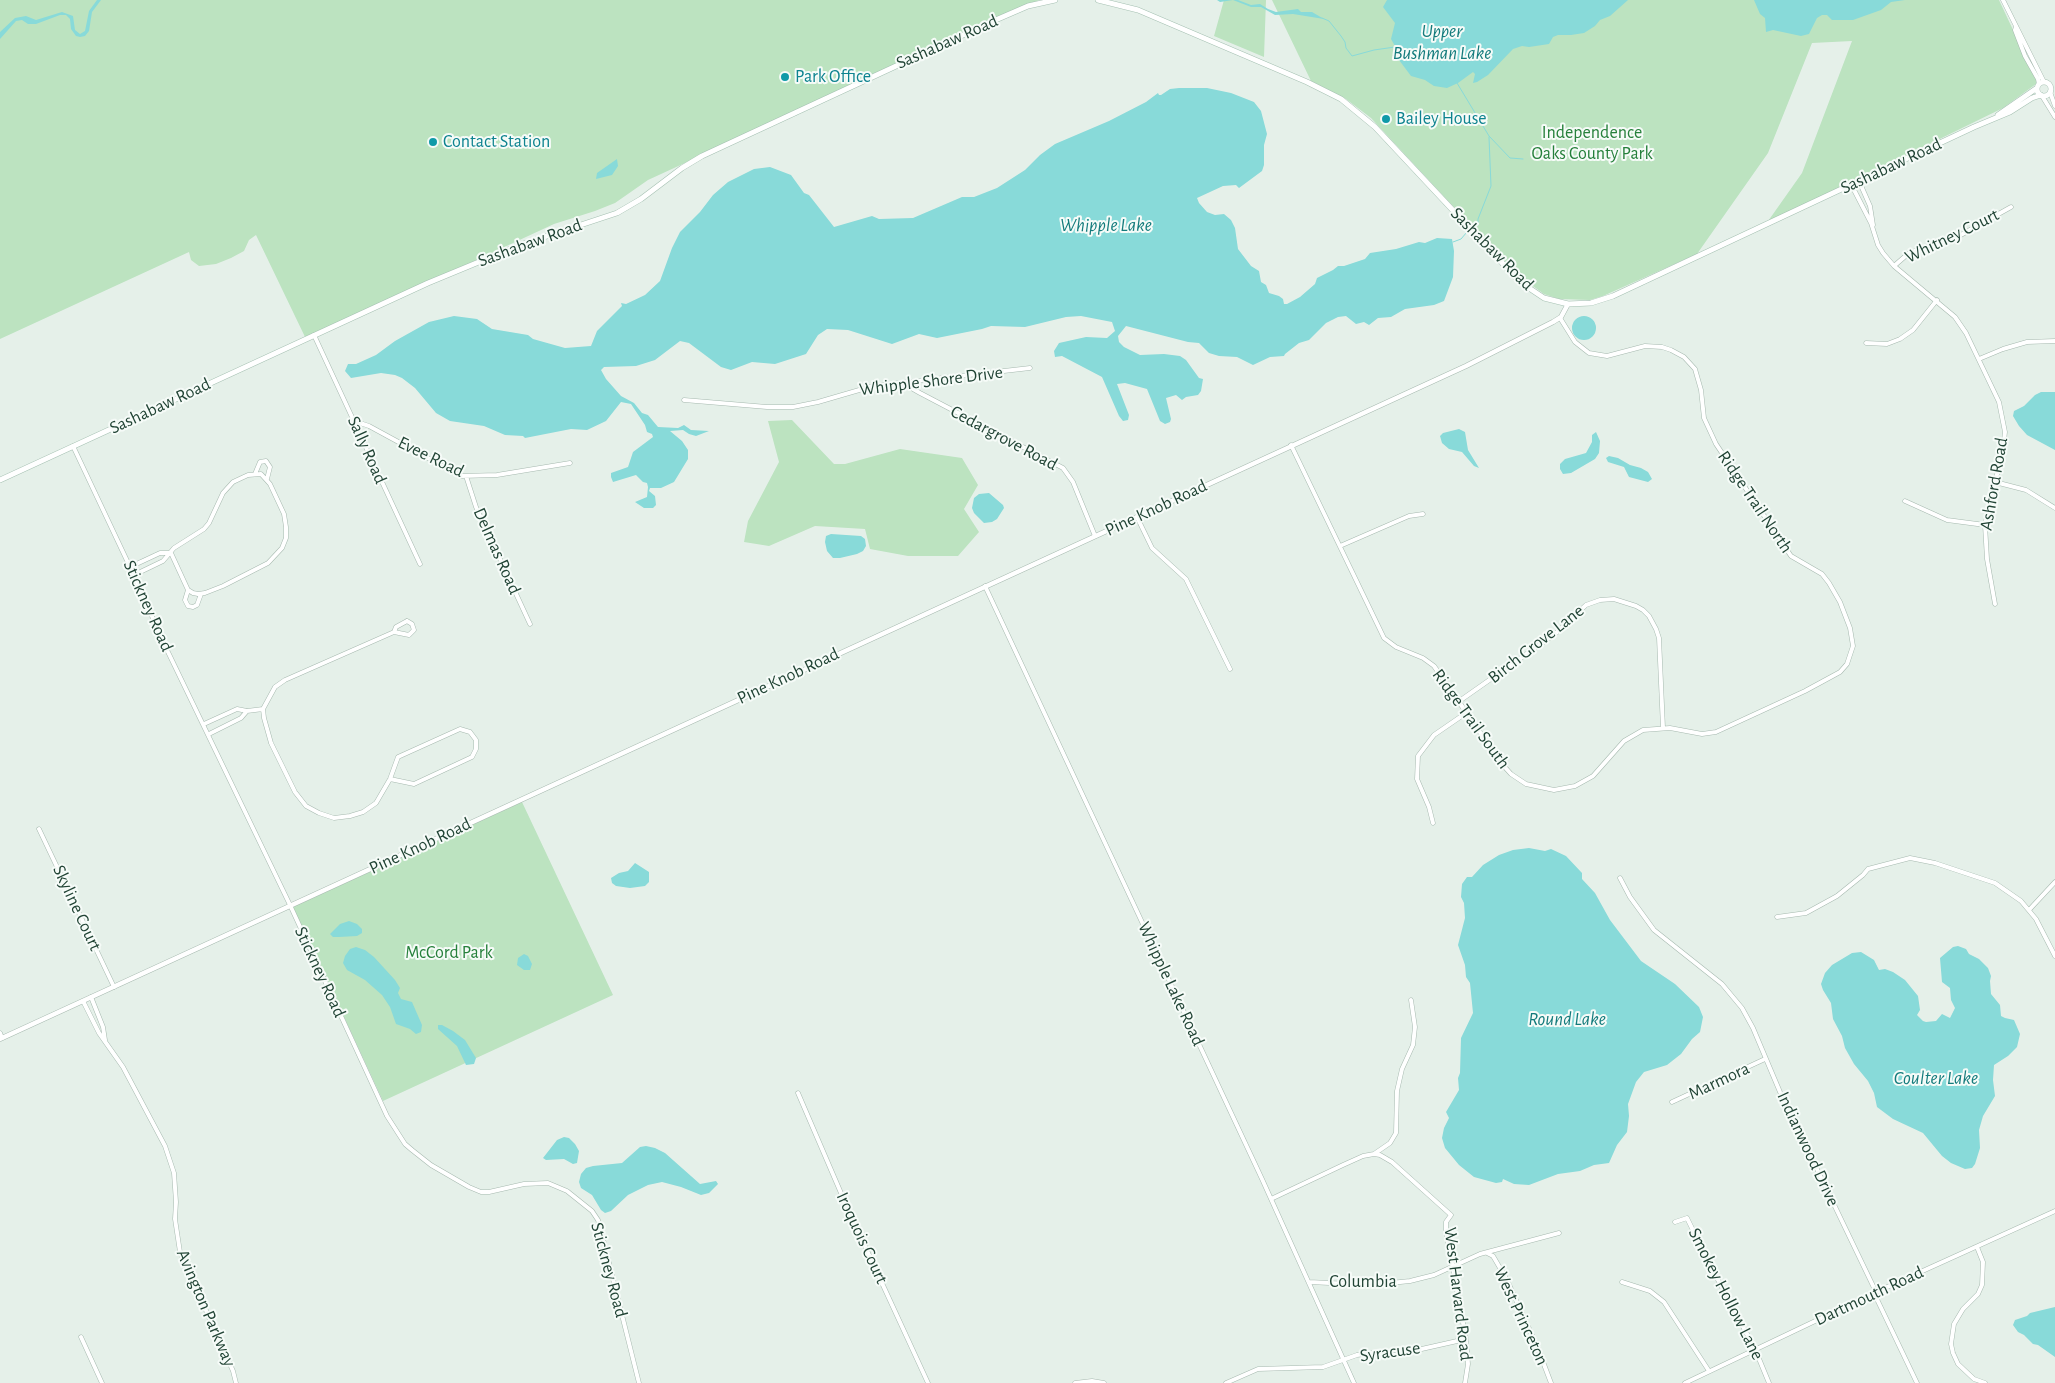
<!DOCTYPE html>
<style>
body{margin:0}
canvas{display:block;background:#e5f0e9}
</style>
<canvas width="2055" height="1383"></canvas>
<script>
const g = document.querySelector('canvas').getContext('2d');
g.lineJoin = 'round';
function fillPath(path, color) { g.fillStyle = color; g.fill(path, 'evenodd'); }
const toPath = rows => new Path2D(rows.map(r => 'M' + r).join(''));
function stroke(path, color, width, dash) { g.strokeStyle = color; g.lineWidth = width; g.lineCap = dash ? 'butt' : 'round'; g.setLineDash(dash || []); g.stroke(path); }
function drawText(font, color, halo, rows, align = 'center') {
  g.font = font + ' "Alegreya Sans",sans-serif'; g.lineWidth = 4; g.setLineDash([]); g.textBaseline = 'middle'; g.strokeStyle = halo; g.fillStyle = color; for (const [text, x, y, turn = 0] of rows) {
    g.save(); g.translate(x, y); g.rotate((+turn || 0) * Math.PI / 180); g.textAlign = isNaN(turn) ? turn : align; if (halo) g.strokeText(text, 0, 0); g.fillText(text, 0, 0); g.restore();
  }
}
fillPath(toPath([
 [0,0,1039,0,648,180,615,203,595,211,554,224,306,339,256,235,249,240,244,251,231,258,216,264,199,266,191,260,189,252,0,339],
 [1224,0,1266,0,1264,57,1214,36],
 [1272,0,1999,0,2036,79,2036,84,2003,108,1766,224,1802,173,1852,41,1812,43,1768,153,1697,254,1603,296,1590,300,1559,299,1544,294,1516,274,1371,118,1346,99,1311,81],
 [792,420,834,464,845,464,900,449,962,458,978,485,964,509,979,532,958,556,908,556,870,549,865,529,815,526,769,546,744,542,748,521,779,462,768,421],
 [522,802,613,995,383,1101,293,907]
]), '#bce3c0');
fillPath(toPath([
 [97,0,101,0,92,12,89,31,85,36,80,37,76,36,71,29,70,19,66,15,60,15,36,24,28,24,22,20,16,21,0,39,0,32,15,18,26,16,36,20,62,12,73,16,75,30,80,34,85,31,89,11],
 [1217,0,1238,0,1251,5,1260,4,1268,9,1276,12,1298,9,1301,12,1312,12,1324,19,1293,14,1275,15,1261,7,1251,7,1233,0,1220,2],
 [1387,0,1628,0,1610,16,1600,20,1595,26,1584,33,1571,35,1558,35,1553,37,1549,44,1529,47,1522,46,1513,49,1488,75,1477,82,1473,83,1475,74,1473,72,1458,83,1447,88,1434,86,1425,80,1411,76,1396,56,1394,49,1395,46,1391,39,1395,23,1383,7],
 [1754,0,1905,0,1891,2,1881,10,1853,20,1832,20,1827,15,1822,15,1817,18,1809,34,1801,36,1773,30,1766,32,1765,18,1760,14],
 [1179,88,1207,88,1231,93,1254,102,1261,111,1267,134,1264,145,1264,165,1262,171,1239,188,1236,185,1223,186,1197,198,1199,203,1207,212,1215,215,1224,214,1231,220,1235,228,1238,249,1251,266,1259,271,1261,282,1266,285,1269,293,1279,296,1283,299,1284,304,1287,304,1300,297,1315,284,1317,278,1333,270,1338,266,1344,266,1365,259,1370,253,1396,249,1419,242,1425,243,1437,238,1452,239,1454,251,1453,277,1444,301,1434,305,1405,309,1391,317,1378,318,1369,325,1364,322,1356,324,1346,316,1338,317,1326,323,1309,340,1299,343,1285,354,1284,356,1270,357,1253,365,1237,357,1219,356,1209,353,1199,343,1188,342,1126,326,1118,336,1119,342,1124,347,1140,355,1164,354,1180,356,1186,360,1199,378,1203,379,1201,391,1198,395,1186,397,1182,400,1176,395,1166,398,1171,419,1170,422,1165,424,1160,421,1147,389,1125,383,1117,384,1129,415,1128,420,1123,421,1119,416,1102,377,1062,356,1055,357,1054,351,1059,343,1086,337,1107,338,1115,331,1112,322,1081,316,1066,317,1025,327,991,326,982,329,937,338,919,334,892,344,848,330,827,329,818,335,806,354,775,364,752,362,731,370,721,367,689,343,680,341,655,360,636,366,604,367,601,370,606,379,621,396,634,403,642,413,648,415,658,427,678,428,684,425,691,430,709,431,696,436,689,434,683,430,670,431,682,441,688,450,688,459,674,482,661,488,650,488,649,491,655,496,656,505,653,508,644,508,635,502,647,497,648,487,647,483,643,482,636,475,613,482,611,477,611,473,628,467,633,452,653,437,652,434,647,432,645,425,631,404,621,402,606,421,587,430,571,429,525,438,523,436,505,435,484,426,450,421,436,413,415,388,402,378,395,375,381,373,351,378,345,371,348,364,356,364,376,355,395,341,429,322,454,316,477,319,492,329,528,335,533,339,565,348,591,346,597,331,622,306,621,303,626,304,645,295,660,281,672,248,680,232,700,212,713,195,728,182,754,169,770,167,791,175,804,193,809,195,834,227,872,216,879,219,913,218,962,197,974,197,997,188,1025,170,1040,155,1055,144,1109,121,1146,102,1158,93,1159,95,1161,95,1170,89],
 [617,159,618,166,612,175,596,179,597,173],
 '1572 328a12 12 0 1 1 24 0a12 12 0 1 1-24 0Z',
 [2041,392,2055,392,2055,450,2027,435,2019,426,2013,416,2014,411,2024,406,2035,395],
 [1459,429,1465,432,1468,450,1479,468,1474,466,1462,452,1449,449,1442,443,1440,436,1443,433],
 [1596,432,1600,441,1599,453,1595,459,1571,473,1563,474,1560,469,1560,464,1565,459,1586,453,1592,442,1592,435],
 [1609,456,1618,458,1630,465,1641,468,1648,472,1652,479,1648,482,1629,477,1624,467,1608,462,1606,458],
 [989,493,1003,505,1004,508,997,519,992,522,984,523,974,513,972,508,974,498,979,494],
 [831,534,861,536,865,539,866,546,863,551,857,554,840,558,833,558,827,551,825,542,826,536],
 [1529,848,1545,851,1551,849,1566,856,1582,873,1582,879,1595,893,1610,920,1641,961,1675,984,1699,1007,1703,1017,1700,1032,1692,1039,1681,1054,1667,1065,1644,1072,1636,1082,1628,1104,1629,1116,1627,1132,1617,1145,1609,1163,1594,1165,1580,1171,1558,1174,1529,1185,1514,1184,1503,1179,1502,1182,1496,1183,1474,1177,1459,1165,1445,1148,1442,1138,1444,1128,1449,1118,1446,1112,1459,1090,1458,1078,1460,1073,1461,1038,1473,1013,1470,983,1466,977,1465,965,1458,945,1465,918,1464,903,1461,897,1462,884,1467,877,1472,877,1483,865,1499,855,1513,850],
 [635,863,649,872,649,882,645,886,630,888,616,886,612,883,611,878,619,873,628,871],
 [349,921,357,924,362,929,362,933,357,936,339,937,333,937,330,934,340,924],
 [1958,946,1966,949,1969,954,1979,959,1988,968,1991,976,1990,981,1991,994,2000,1005,2001,1016,2005,1018,2014,1020,2020,1034,2017,1047,2008,1056,1994,1065,1993,1080,1995,1096,1983,1116,1979,1130,1980,1148,1975,1164,1972,1168,1965,1169,1951,1163,1942,1156,1923,1133,1893,1119,1877,1107,1874,1093,1868,1081,1854,1064,1845,1048,1842,1036,1833,1019,1831,1003,1823,990,1821,984,1825,973,1832,965,1852,953,1861,952,1874,960,1879,970,1885,969,1893,972,1905,980,1918,996,1920,1010,1917,1015,1923,1021,1926,1022,1936,1021,1942,1014,1950,1018,1955,1008,1951,1000,1950,988,1942,982,1940,958,1953,947],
 [356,947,365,950,374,957,395,980,400,988,398,993,401,999,412,1002,422,1025,421,1032,416,1034,410,1029,396,1024,390,1007,382,995,365,980,347,970,343,963,345,956,350,949],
 [524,954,528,956,532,964,530,970,524,970,517,965,518,958],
 [442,1025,453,1031,465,1040,476,1058,474,1064,466,1065,457,1046,438,1029,438,1025],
 [564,1137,569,1138,575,1144,579,1151,577,1163,573,1164,564,1159,546,1160,543,1158,557,1140],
 [646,1146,655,1148,665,1153,700,1184,716,1181,718,1184,709,1193,701,1195,681,1187,662,1182,648,1185,628,1195,611,1211,605,1213,601,1210,592,1195,581,1188,579,1182,581,1174,586,1168,593,1166,622,1163,640,1147],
 [2055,1307,2055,1357,2038,1345,2033,1344,2024,1335,2018,1332,2013,1325,2015,1320,2027,1316,2030,1313]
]), '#88dad9');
stroke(toPath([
 [1322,18,1329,21,1341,36,1345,42,1346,48,1352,56,1374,50,1395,47],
 [1457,83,1489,136,1510,158,1523,159],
 [1476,226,1478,225,1478,219,1491,186,1489,137],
 [1453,242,1461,239,1467,232]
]), '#88dad9', 1);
const minor = toPath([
 [2003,0,2044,82],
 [2016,27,2015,30,2025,56,2038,79,2039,84],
 [2050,92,2055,106],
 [2042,96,2055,117],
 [1859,181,1870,206,1873,225],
 [1851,184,1871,223,1878,245,1883,253,1894,266,1955,317,1966,333,1999,402,2005,432,2003,449,1985,525,1987,559,1995,604],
 [1894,266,1909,253,1959,236,2011,207],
 [314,335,420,564],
 [1866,343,1887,344,1900,339,1913,330,1937,300],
 [1979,359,2003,349,2027,342,2055,341],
 [909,382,913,389,920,393,1063,468,1073,482,1095,536],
 [684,400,767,407,793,407,818,402,873,386,1030,368],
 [356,424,360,423,369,426,461,476,497,475,570,463],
 [1291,445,1384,638,1396,647,1423,658,1434,666,1502,764,1511,774,1526,784,1554,790,1575,786,1593,776,1624,741,1643,730,1670,728,1702,734,1716,732,1805,691,1840,672,1847,664,1853,646,1850,628,1840,602,1829,583,1822,574,1791,556,1716,444,1704,418,1701,390,1695,369,1684,357,1671,350,1662,347,1645,346,1607,356,1589,353,1575,342,1560,318],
 [73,446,130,567,168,652,290,905,387,1116,405,1144,412,1150,431,1165,469,1187,481,1192,489,1192,524,1184,548,1183,567,1191,592,1211,598,1220,601,1231,639,1383],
 [255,474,260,462,266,461,270,467,267,479],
 [466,476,476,507,530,624],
 [1995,482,2026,490,2055,508],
 [1905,501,1947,520,1985,525],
 [1137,517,1152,548,1186,579,1230,669],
 [1340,546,1409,516,1423,514],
 [130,567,160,553,171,553],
 [134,575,163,561,174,548,204,529,209,523,223,493,233,482,248,475,261,474,270,484,284,514,286,527,286,538,282,548,268,563,223,586,205,593,198,594,193,593,188,590,171,553],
 [985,586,1262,1179,1354,1383],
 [188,590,185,600,188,606,193,607,197,605,201,594],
 [407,621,412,624,414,630,409,635,394,632,396,627,407,621],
 [1458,702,1555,634,1586,605,1600,600,1614,599,1636,606,1643,610,1649,616,1656,629,1659,638,1663,728],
 [204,724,237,709,247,711,263,709],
 [209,734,241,718,247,711],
 [390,779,414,784,472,757,476,749,476,740,470,732,460,729,398,757,390,779,376,803,363,812,350,816,334,818,319,813,306,806,295,792,271,743,264,718,263,709,275,687,285,680,394,632],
 [1433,823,1429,807,1417,779,1418,756,1434,735,1466,713],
 [39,829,114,987],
 [1620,878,1630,897,1654,930,1722,984,1742,1008,1753,1028,1780,1092,1876,1292],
 [2029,910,2055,882],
 [1777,917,1806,913,1837,896,1863,875,1868,869,1910,858,1935,863,1995,883,2021,901,2036,919,2055,956],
 [91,997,103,1027,105,1040],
 [83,1001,99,1033,123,1067,165,1146,174,1173,176,1202,175,1219,180,1252,233,1371,236,1383],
 [0,1033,2,1038],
 [798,1093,847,1207,928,1383],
 [1672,1102,1765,1059],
 [1374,1154,1390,1143,1396,1133,1397,1091,1402,1069,1413,1045,1415,1027,1411,1000],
 [1271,1199,1343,1165,1363,1156,1374,1154,1380,1155,1392,1162,1451,1215,1446,1222,1446,1231,1466,1339,1468,1364,1465,1383],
 [1675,1222,1687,1218,1709,1263,1755,1349,1769,1383],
 [1977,1247,1983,1262,1982,1285,1978,1294,1963,1309,1954,1324,1951,1344,1953,1353,1958,1364,1974,1379,1985,1383],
 [1487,1253,1493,1256,1507,1280,1537,1346,1551,1383],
 [1309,1282,1371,1285,1410,1281,1434,1275,1480,1254,1559,1233],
 [1622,1282,1650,1291,1664,1302,1709,1371],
 [1874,1293,1917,1383],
 [81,1337,102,1383],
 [1075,1383,1092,1381,1104,1383],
 [1226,1383,1258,1369,1323,1367,1357,1355,1373,1353,1395,1355,1466,1339],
 [1685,1383,1874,1293,2055,1211]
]);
const tertiary = toPath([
 [0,1039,1466,366,1553,322,1561,317,1568,304]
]);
const secondary = toPath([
 [1098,0,1138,10,1307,82,1341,99,1375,127,1520,282,1544,298,1568,304,1591,303,1613,296,1974,127,2010,112,2032,98,2041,95],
 '2037 89a7 7 0 1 1 14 0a7 7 0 1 1-14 0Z',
 [1998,115,2037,88],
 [0,480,428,283,520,245,617,213,641,199,682,168,702,156,991,22,1028,6,1055,0]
]);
stroke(minor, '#a6b9af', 5);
stroke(tertiary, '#a6b9af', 5.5);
stroke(secondary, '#a5c0b2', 6);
stroke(minor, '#fff', 4);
stroke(tertiary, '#fff', 4.5);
stroke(secondary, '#fff', 5);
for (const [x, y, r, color] of [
 [785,77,5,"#0f9aa8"],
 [1386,119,5,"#0f9aa8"],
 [433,142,5,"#0f9aa8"]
]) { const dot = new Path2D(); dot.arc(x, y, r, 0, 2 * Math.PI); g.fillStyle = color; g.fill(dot); stroke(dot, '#f6fbf8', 2); }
drawText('18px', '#214435', '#f6fbf8', [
 ["Sashabaw Road",947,42,-24],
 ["Sashabaw Road",1891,166,-25],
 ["Whitney Court",1952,236,-26],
 ["Sashabaw Road",530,243,-20],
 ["Sashabaw Road",1492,249,45],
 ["Whipple Shore Drive",931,381,-7],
 ["Sashabaw Road",160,406,-25],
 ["Cedargrove Road",1004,438,28],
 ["Sally Road",367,450,66],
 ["Evee Road",431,457,26],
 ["Ashford Road",1994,484,-80],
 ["Ridge Trail North",1755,502,56],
 ["Pine Knob Road",1156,508,-25],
 ["Delmas Road",497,551,66],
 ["Stickney Road",148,606,66],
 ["Birch Grove Lane",1536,644,-38],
 ["Pine Knob Road",788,676,-25],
 ["Ridge Trail South",1471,719,54],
 ["Pine Knob Road",420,846,-25],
 ["Skyline Court",77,908,65],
 ["Stickney Road",320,972,65],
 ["Whipple Lake Road",1171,984,65],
 ["Marmora",1719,1081,-25],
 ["Indianwood Drive",1808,1149,65],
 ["Iroquois Court",862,1238,65],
 ["Stickney Road",609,1270,75],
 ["Columbia",1363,1282],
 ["West Harvard Road",1458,1294,83],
 ["Smokey Hollow Lane",1726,1294,63],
 ["Dartmouth Road",1869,1296,-25],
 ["Avington Parkway",206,1308,67],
 ["West Princeton",1521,1316,65],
 ["Syracuse",1390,1352,-8]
]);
drawText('18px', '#0d838f', '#f6fbf8', [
 ["Park Office",795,77],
 ["Bailey House",1396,119],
 ["Contact Station",443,142]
], 'left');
drawText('18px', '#26803b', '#f6fbf8', [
 ["Independence",1592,133],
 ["Oaks County Park",1592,154],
 ["McCord Park",449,953]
]);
drawText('italic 19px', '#137b7c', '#f6fbf8', [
 ["Upper",1442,31],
 ["Bushman Lake",1442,53],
 ["Whipple Lake",1106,225],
 ["Round Lake",1567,1019],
 ["Coulter Lake",1936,1078]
]);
</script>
